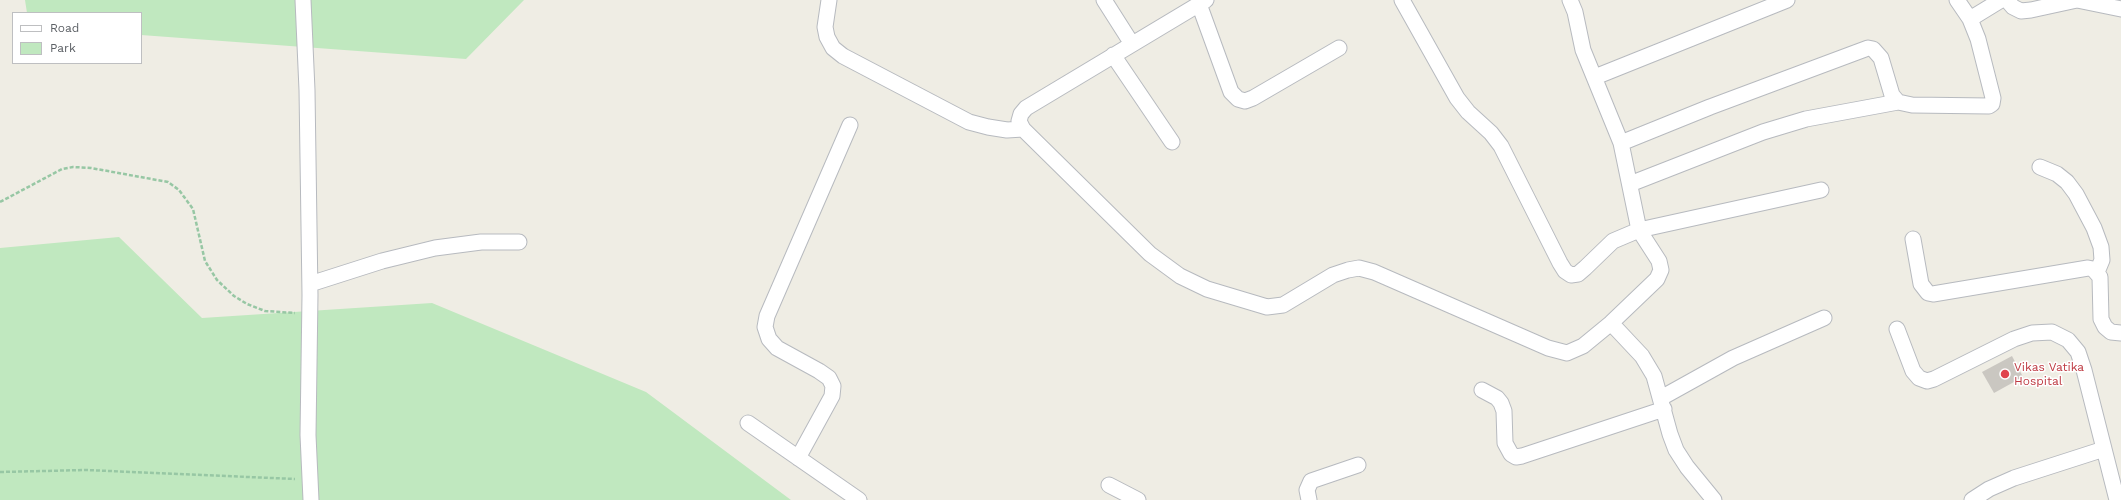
<!DOCTYPE html>
<style>
body{margin:0}
#map{position:relative;width:2121px;height:500px;overflow:hidden;background:#efede4;font-family:"Work Sans",sans-serif}
canvas{display:block}
.legend{position:absolute;left:12px;top:12px;width:130px;height:52px;box-sizing:border-box;background:#fff;border:1px solid #bebfc1;margin:0;padding:5px 7px;list-style:none;font-size:12px;color:#5c6065}
.legend li{display:flex;align-items:center;gap:8px;height:20px}
.legend b{width:20px;border:1px solid #bebfc1}
</style>
<div id="map">
<canvas width="2121" height="500"></canvas>
<ul class="legend">
<li><b style="height:5px;background:#fff"></b>Road</li>
<li><b style="height:11px;background:#c0e8bf"></b>Park</li>
</ul>
</div>
<script>
const g = document.querySelector('canvas').getContext('2d');
g.lineJoin = 'round';
function fillPath(path, color) { g.fillStyle = color; g.fill(path, 'evenodd'); }
const toPath = rows => new Path2D(rows.map(r => 'M' + r).join(''));
function stroke(path, color, width, dash) { g.strokeStyle = color; g.lineWidth = width; g.lineCap = dash ? 'butt' : 'round'; g.setLineDash(dash || []); g.stroke(path); }
function drawText(font, color, halo, rows, align = 'center') {
  g.font = font + ' "Work Sans",sans-serif'; g.lineWidth = 3; g.setLineDash([]); g.textBaseline = 'middle'; g.strokeStyle = halo; g.fillStyle = color; for (const [text, x, y, turn = 0] of rows) {
    g.save(); g.translate(x, y); g.rotate((+turn || 0) * Math.PI / 180); g.textAlign = isNaN(turn) ? turn : align; if (halo) g.strokeText(text, 0, 0); g.fillText(text, 0, 0); g.restore();
  }
}
fillPath(toPath([
 [25,0,524,0,466,59,141,35,141,13,27,13],
 [119,237,202,318,432,303,646,392,791,500,0,500,0,248]
]), '#c0e8bf');
fillPath(toPath([
 [2012,356,2023,377,1994,393,1982,372]
]), '#cac7c1');
const minor = toPath([
 [303,0,307,90,310,295,308,435,311,500],
 [829,0,825,27,827,37,833,48,843,56,969,122,988,127,1007,130,1023,129],
 [1104,0,1132,44],
 [1206,0,1026,108,1021,114,1019,121,1023,129,1150,254,1180,276,1207,289,1267,307,1283,305,1333,275,1348,270,1359,268,1374,272,1548,348,1567,353,1583,346,1611,323,1657,279,1661,270,1659,261,1639,230,1621,143,1583,50,1575,12,1570,0],
 [1402,0,1457,98,1468,112,1491,133,1501,146,1560,263,1565,271,1571,275,1578,274,1585,268,1613,241,1639,230,1821,190],
 [2007,0,2013,7,2021,11,2031,10,2077,0,2121,9],
 [1199,4,1231,92,1238,99,1245,101,1253,98,1339,48],
 [1970,19,2001,0],
 [1113,55,1172,142],
 [1595,77,1787,0],
 [1621,143,1710,107,1868,48,1873,49,1881,58,1892,95,1898,102,1912,105,1989,106,1992,104,1993,98,1978,39,1970,19,1957,0],
 [2040,167,2057,174,2067,182,2076,194,2094,228,2101,247,2102,260,2097,272],
 [1630,184,1763,132,1806,119,1898,102],
 [1913,239,1921,284,1928,293,1933,294,2088,268,2093,269,2100,277,2101,319,2105,327,2111,332,2121,333],
 [310,284,382,261,435,248,481,242,519,242],
 [1611,323,1642,356,1654,376,1670,434,1676,450,1687,467,1714,500],
 [1897,329,1913,371,1919,378,1927,381,1934,379,2014,339,2032,333,2052,332,2068,340,2078,352,2084,370,2117,500],
 [1482,390,1497,398,1501,403,1504,411,1505,443,1511,454,1516,457,1522,456,1664,409],
 [1661,398,1733,358,1824,318],
 [748,423,859,500],
 [798,458,832,396,833,386,829,378,819,371,777,348,769,339,765,327,767,316,850,125],
 [1109,485,1138,500],
 [1309,500,1307,490,1311,481,1358,465],
 [1972,500,1989,489,2014,478,2104,449]
]);
stroke(minor, '#b7babf', 17);
stroke(toPath([
 [0,202,62,169,73,167,91,168,168,182,179,190,193,209,205,261,217,280,234,296,247,304,265,311,295,313],
 [0,472,86,470,295,479]
]), '#97c7a4', 2.5, [4, 2]);
stroke(minor, '#fff', 15);
for (const [x, y, r, color] of [
 [2005,374,5,"#e0444e"]
]) { const dot = new Path2D(); dot.arc(x, y, r, 0, 2 * Math.PI); g.fillStyle = color; g.fill(dot); stroke(dot, '#fff', 1.5); }
drawText('12px', '#be3a42', '#fff', [
 ["Vikas Vatika",2014,367],
 ["Hospital",2014,381]
], 'left');
</script>
